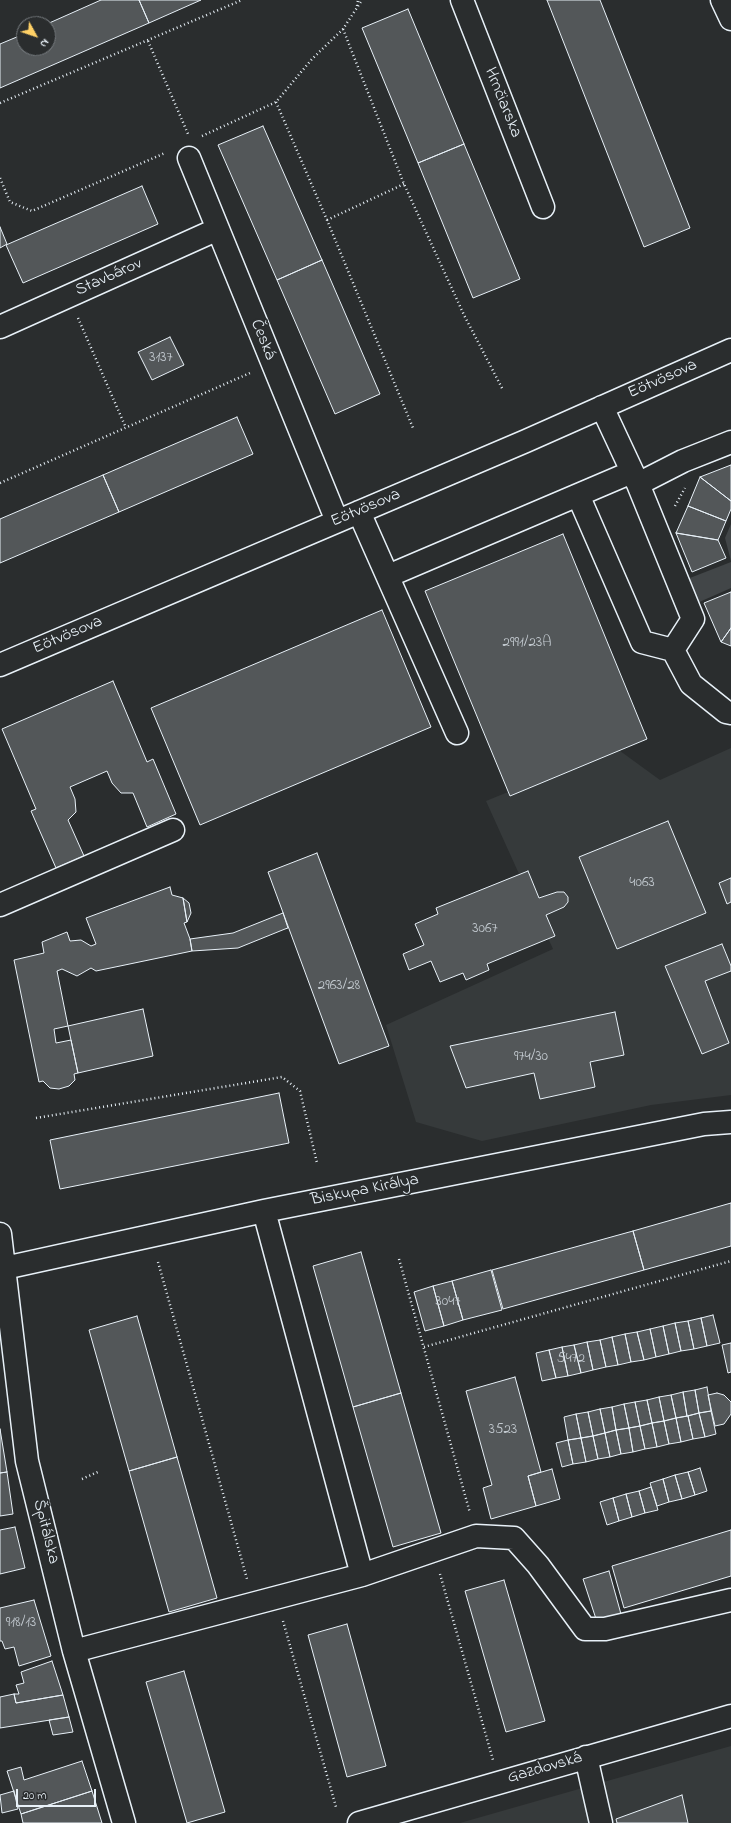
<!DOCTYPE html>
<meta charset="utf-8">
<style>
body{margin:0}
#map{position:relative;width:731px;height:1823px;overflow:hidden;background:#2a2d2e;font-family:"Indie Flower",sans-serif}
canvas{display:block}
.north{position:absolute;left:16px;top:16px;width:40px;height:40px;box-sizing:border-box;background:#2a2d2e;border:1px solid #767b7f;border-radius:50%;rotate:130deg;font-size:11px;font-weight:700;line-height:16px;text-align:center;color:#e8f1f8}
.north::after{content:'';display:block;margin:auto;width:14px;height:18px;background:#ffd166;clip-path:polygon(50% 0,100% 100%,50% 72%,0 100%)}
.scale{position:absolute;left:16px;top:1789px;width:80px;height:18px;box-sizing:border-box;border:2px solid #e8f1f8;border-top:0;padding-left:5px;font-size:12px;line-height:14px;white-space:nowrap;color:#e8f1f8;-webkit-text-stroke:3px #2a2d2e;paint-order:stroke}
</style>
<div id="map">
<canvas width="731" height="1823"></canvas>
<div class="north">N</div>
<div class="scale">20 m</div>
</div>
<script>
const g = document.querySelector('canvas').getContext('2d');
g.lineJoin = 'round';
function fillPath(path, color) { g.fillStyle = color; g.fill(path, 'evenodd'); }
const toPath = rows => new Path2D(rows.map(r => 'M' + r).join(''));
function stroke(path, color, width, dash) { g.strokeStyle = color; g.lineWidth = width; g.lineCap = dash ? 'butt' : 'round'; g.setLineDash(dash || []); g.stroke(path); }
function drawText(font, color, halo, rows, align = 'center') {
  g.font = font + ' "Indie Flower",sans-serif'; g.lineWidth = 3.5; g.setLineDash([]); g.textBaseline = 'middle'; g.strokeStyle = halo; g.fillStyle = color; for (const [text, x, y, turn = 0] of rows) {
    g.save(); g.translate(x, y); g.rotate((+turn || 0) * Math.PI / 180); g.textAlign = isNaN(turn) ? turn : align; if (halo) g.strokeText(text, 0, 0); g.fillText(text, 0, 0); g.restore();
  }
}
fillPath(toPath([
 [616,748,660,780,731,748,731,1095,651,1105,482,1141,416,1122,386,1025,553,949,486,801],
 [731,1746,731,1823,460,1823,593,1785]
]), '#363a3b');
fillPath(toPath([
 [731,524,731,561,725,538],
 [731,562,731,588,688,607,677,583]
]), '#424648');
const building = toPath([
 [101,0,139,0,149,23,0,88,0,44,24,34,24,48,48,48,48,24,47,24,101,0],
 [139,0,201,0,149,23,139,0],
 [547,0,600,0,690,228,644,247,547,0],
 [408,9,464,144,418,163,362,28,408,9],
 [263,126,322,260,277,280,218,145,263,126],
 [464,144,520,279,473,298,418,163,464,144],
 [142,186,158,224,23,283,6,245,142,186],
 [0,227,7,244,0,248,0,227],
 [322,260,380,394,335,414,277,280,322,260],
 [170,337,184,365,152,380,138,352,170,337],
 [237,417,253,454,119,512,103,475,237,417],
 [731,465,731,501,700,477,731,465],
 [103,475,119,512,0,563,0,519,103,475],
 [700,477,731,501,731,509,726,521,688,506,700,477],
 [688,506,726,521,718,540,676,533,688,506],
 [676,533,718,540,726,558,692,572,676,533],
 [563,534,647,739,510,796,425,591,563,534],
 [731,592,731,628,721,642,704,603,731,592],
 [382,610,431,727,200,825,151,708,382,610],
 [731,628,731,646,721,642,731,628],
 [113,681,147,762,153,759,176,814,147,827,133,793,121,793,112,783,107,771,70,787,75,799,76,812,68,820,84,856,56,868,31,811,36,809,2,729,113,681],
 [668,821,706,913,617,949,579,857,668,821],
 [317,853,389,1046,339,1064,268,872,317,853],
 [528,871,539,898,557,892,564,892,568,897,568,902,564,907,546,915,555,936,487,964,489,970,466,980,463,973,440,982,431,961,409,970,403,954,424,945,415,924,438,914,436,908,528,871],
 [731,878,731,902,727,904,719,883,731,878],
 [170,887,172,895,183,898,187,922,184,923,190,939,192,951,96,971,91,968,77,976,62,969,57,971,68,1026,54,1029,56,1043,71,1040,78,1073,74,1074,75,1080,69,1086,59,1089,50,1088,43,1081,39,1082,14,960,44,953,42,942,67,932,70,941,81,940,91,946,96,944,86,918,170,887],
 [183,898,189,903,191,913,187,922,183,898],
 [283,913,288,928,285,929,238,948,192,951,190,939,233,933,283,913],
 [722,944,731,966,731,971,705,981,729,1043,702,1054,665,966,722,944],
 [143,1009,153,1056,78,1073,68,1026,143,1009],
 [615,1012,624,1055,590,1062,595,1087,540,1099,534,1073,466,1088,450,1046,615,1012],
 [279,1093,289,1143,60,1189,50,1140,279,1093],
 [731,1203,731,1246,644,1270,633,1231,731,1203],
 [633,1231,644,1270,503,1309,492,1270,633,1231],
 [361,1252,401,1393,353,1407,313,1266,361,1252],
 [491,1270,502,1310,463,1320,452,1281,491,1270],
 [452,1281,463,1320,444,1326,433,1286,452,1281],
 [433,1286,444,1326,425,1331,414,1292,433,1286],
 [713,1315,720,1343,707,1346,701,1318,713,1315],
 [137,1316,177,1457,129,1471,89,1330,137,1316],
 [701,1318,707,1346,694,1349,688,1321,701,1318],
 [688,1321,694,1349,681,1351,675,1323,688,1321],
 [675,1323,681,1351,669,1354,663,1326,675,1323],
 [663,1326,669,1354,656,1357,650,1329,663,1326],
 [650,1329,656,1357,644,1360,637,1332,650,1329],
 [637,1332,644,1360,631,1362,625,1334,637,1332],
 [625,1334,631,1362,618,1365,612,1337,625,1334],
 [612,1337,618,1365,606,1367,600,1340,612,1337],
 [600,1340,606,1367,593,1370,587,1342,600,1340],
 [587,1342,593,1370,581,1373,574,1345,587,1342],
 [731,1343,731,1372,728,1373,722,1345,731,1343],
 [574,1345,581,1373,568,1376,562,1347,574,1345],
 [562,1347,568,1376,556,1378,549,1350,562,1347],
 [549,1350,556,1378,542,1381,536,1353,549,1350],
 [515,1377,541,1472,528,1476,536,1506,491,1519,483,1488,492,1485,466,1391,515,1377],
 [707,1387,711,1411,699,1413,695,1390,707,1387],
 [695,1390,699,1413,687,1416,683,1392,695,1390],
 [683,1392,687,1416,676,1418,671,1395,683,1392],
 [401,1393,441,1533,393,1547,353,1407,401,1393],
 [717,1393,724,1395,731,1402,731,1414,724,1424,715,1426,708,1395,717,1393],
 [671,1395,676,1418,664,1421,659,1397,671,1395],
 [659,1397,664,1421,652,1423,647,1400,659,1397],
 [647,1400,652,1423,640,1426,635,1402,647,1400],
 [635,1402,640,1426,629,1428,624,1404,635,1402],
 [624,1404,629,1428,616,1430,612,1407,624,1404],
 [612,1407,616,1430,605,1433,600,1409,612,1407],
 [600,1409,605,1433,593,1436,588,1412,600,1409],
 [711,1411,716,1434,705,1437,699,1413,711,1411],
 [588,1412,593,1436,581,1438,576,1414,588,1412],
 [699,1413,705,1437,693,1439,688,1416,699,1413],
 [576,1414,581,1438,568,1440,564,1417,576,1414],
 [688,1416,693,1439,681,1442,676,1418,688,1416],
 [676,1418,681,1442,669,1444,664,1421,676,1418],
 [664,1421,669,1444,657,1447,652,1423,664,1421],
 [652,1423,657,1447,645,1449,640,1426,652,1423],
 [640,1426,645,1449,633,1452,629,1428,640,1426],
 [629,1428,633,1452,621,1454,616,1430,629,1428],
 [0,1429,7,1472,0,1473,0,1429],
 [616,1430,621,1454,610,1457,605,1433,616,1430],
 [605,1433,610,1457,598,1459,593,1436,605,1433],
 [593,1436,598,1459,586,1462,581,1438,593,1436],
 [581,1438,586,1462,573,1464,568,1440,581,1438],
 [568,1440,573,1464,562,1467,556,1443,568,1440],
 [177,1457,217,1598,169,1612,129,1471,177,1457],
 [700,1468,707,1491,695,1495,688,1472,700,1468],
 [552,1469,560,1499,536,1506,528,1476,552,1469],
 [7,1472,13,1514,0,1516,0,1473,7,1472],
 [688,1472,695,1495,682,1499,675,1475,688,1472],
 [675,1475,682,1499,669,1502,663,1479,675,1475],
 [663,1479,669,1502,657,1506,650,1483,663,1479],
 [651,1487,658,1510,645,1513,639,1491,651,1487],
 [639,1491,645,1513,632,1517,626,1494,639,1491],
 [626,1494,632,1517,619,1521,613,1498,626,1494],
 [613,1498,619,1521,607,1525,600,1502,613,1498],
 [15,1527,25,1568,0,1574,0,1530,15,1527],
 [731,1530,731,1576,624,1608,612,1566,731,1530],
 [609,1571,621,1614,597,1622,583,1579,609,1571],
 [504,1580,545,1721,506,1732,465,1591,504,1580],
 [34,1600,51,1656,19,1666,14,1647,5,1649,2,1641,0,1641,0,1608,34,1600],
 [347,1624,386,1766,347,1777,308,1635,347,1624],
 [52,1661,63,1695,16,1703,14,1694,19,1694,16,1685,24,1683,21,1672,52,1661],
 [184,1671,225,1812,187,1823,146,1682,184,1671],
 [14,1694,16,1703,63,1695,69,1717,0,1728,0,1697,14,1694],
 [69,1717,73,1732,53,1735,49,1720,69,1717],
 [82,1761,92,1791,21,1814,7,1771,21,1767,24,1780,82,1761],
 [14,1791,18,1809,2,1813,0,1795,14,1791],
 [92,1791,102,1823,23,1823,21,1814,92,1791],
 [682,1795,688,1823,617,1823,616,1819,682,1795]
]);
fillPath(building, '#535759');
stroke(building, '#e8f1f8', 1);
const minor = toPath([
 [462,0,543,207],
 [722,0,731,19],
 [189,158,337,521],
 [0,327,218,229],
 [602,407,638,484,693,619,673,650,691,684,726,712,731,713],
 [638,484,683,461,731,442],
 [578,495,642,642,673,650],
 [359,512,457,733],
 [388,576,632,472],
 [0,665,526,441,731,350],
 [0,905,173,830],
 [264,1211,362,1575],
 [0,1234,27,1461,74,1651,124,1823],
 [0,1269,264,1211,704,1124,731,1122],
 [74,1651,362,1575,476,1536,514,1538,538,1565,585,1629,605,1629,731,1600],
 [586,1757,601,1823],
 [359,1823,731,1716]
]);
stroke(minor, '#e8f1f8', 25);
stroke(toPath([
 [357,6,358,0],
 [343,29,404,184,464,315,503,390],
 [148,41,188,134],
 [276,102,327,220,413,428],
 [0,103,242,0],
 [202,136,276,102,312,59,343,29,362,0],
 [0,178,10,202,32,211,165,153],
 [327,220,404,184],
 [78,318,126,428],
 [0,483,250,373],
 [675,506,685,488],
 [36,1118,282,1077,300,1091,317,1163],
 [399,1259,470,1513],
 [158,1262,247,1579],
 [424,1347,731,1261],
 [82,1479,100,1471],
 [440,1574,493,1760],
 [283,1621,336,1807]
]), '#e8f1f8', 2.5, [1, 3]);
stroke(minor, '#2a2d2e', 22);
drawText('15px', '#c3cad0', null, [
 ["3137",161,359],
 ["2991/23A",527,644],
 ["4063",642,884],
 ["3067",485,930],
 ["2963/28",339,987],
 ["974/30",531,1058],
 ["3047",448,1303],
 ["5472",571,1360],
 ["3523",503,1431],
 ["918/13",21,1624]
]);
drawText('17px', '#e8f1f8', '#2a2d2e', [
 ["Hrnčiarska",502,103,68],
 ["Stavbárov",109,278,-24],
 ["Česká",262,340,68],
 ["Eötvösova",663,380,-24],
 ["Eötvösova",366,509,-23],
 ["Eötvösova",68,636,-23],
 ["Biskupa Királya",365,1191,-11],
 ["Špitálska",45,1532,76],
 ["Gazdovská",545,1769,-16]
]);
</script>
